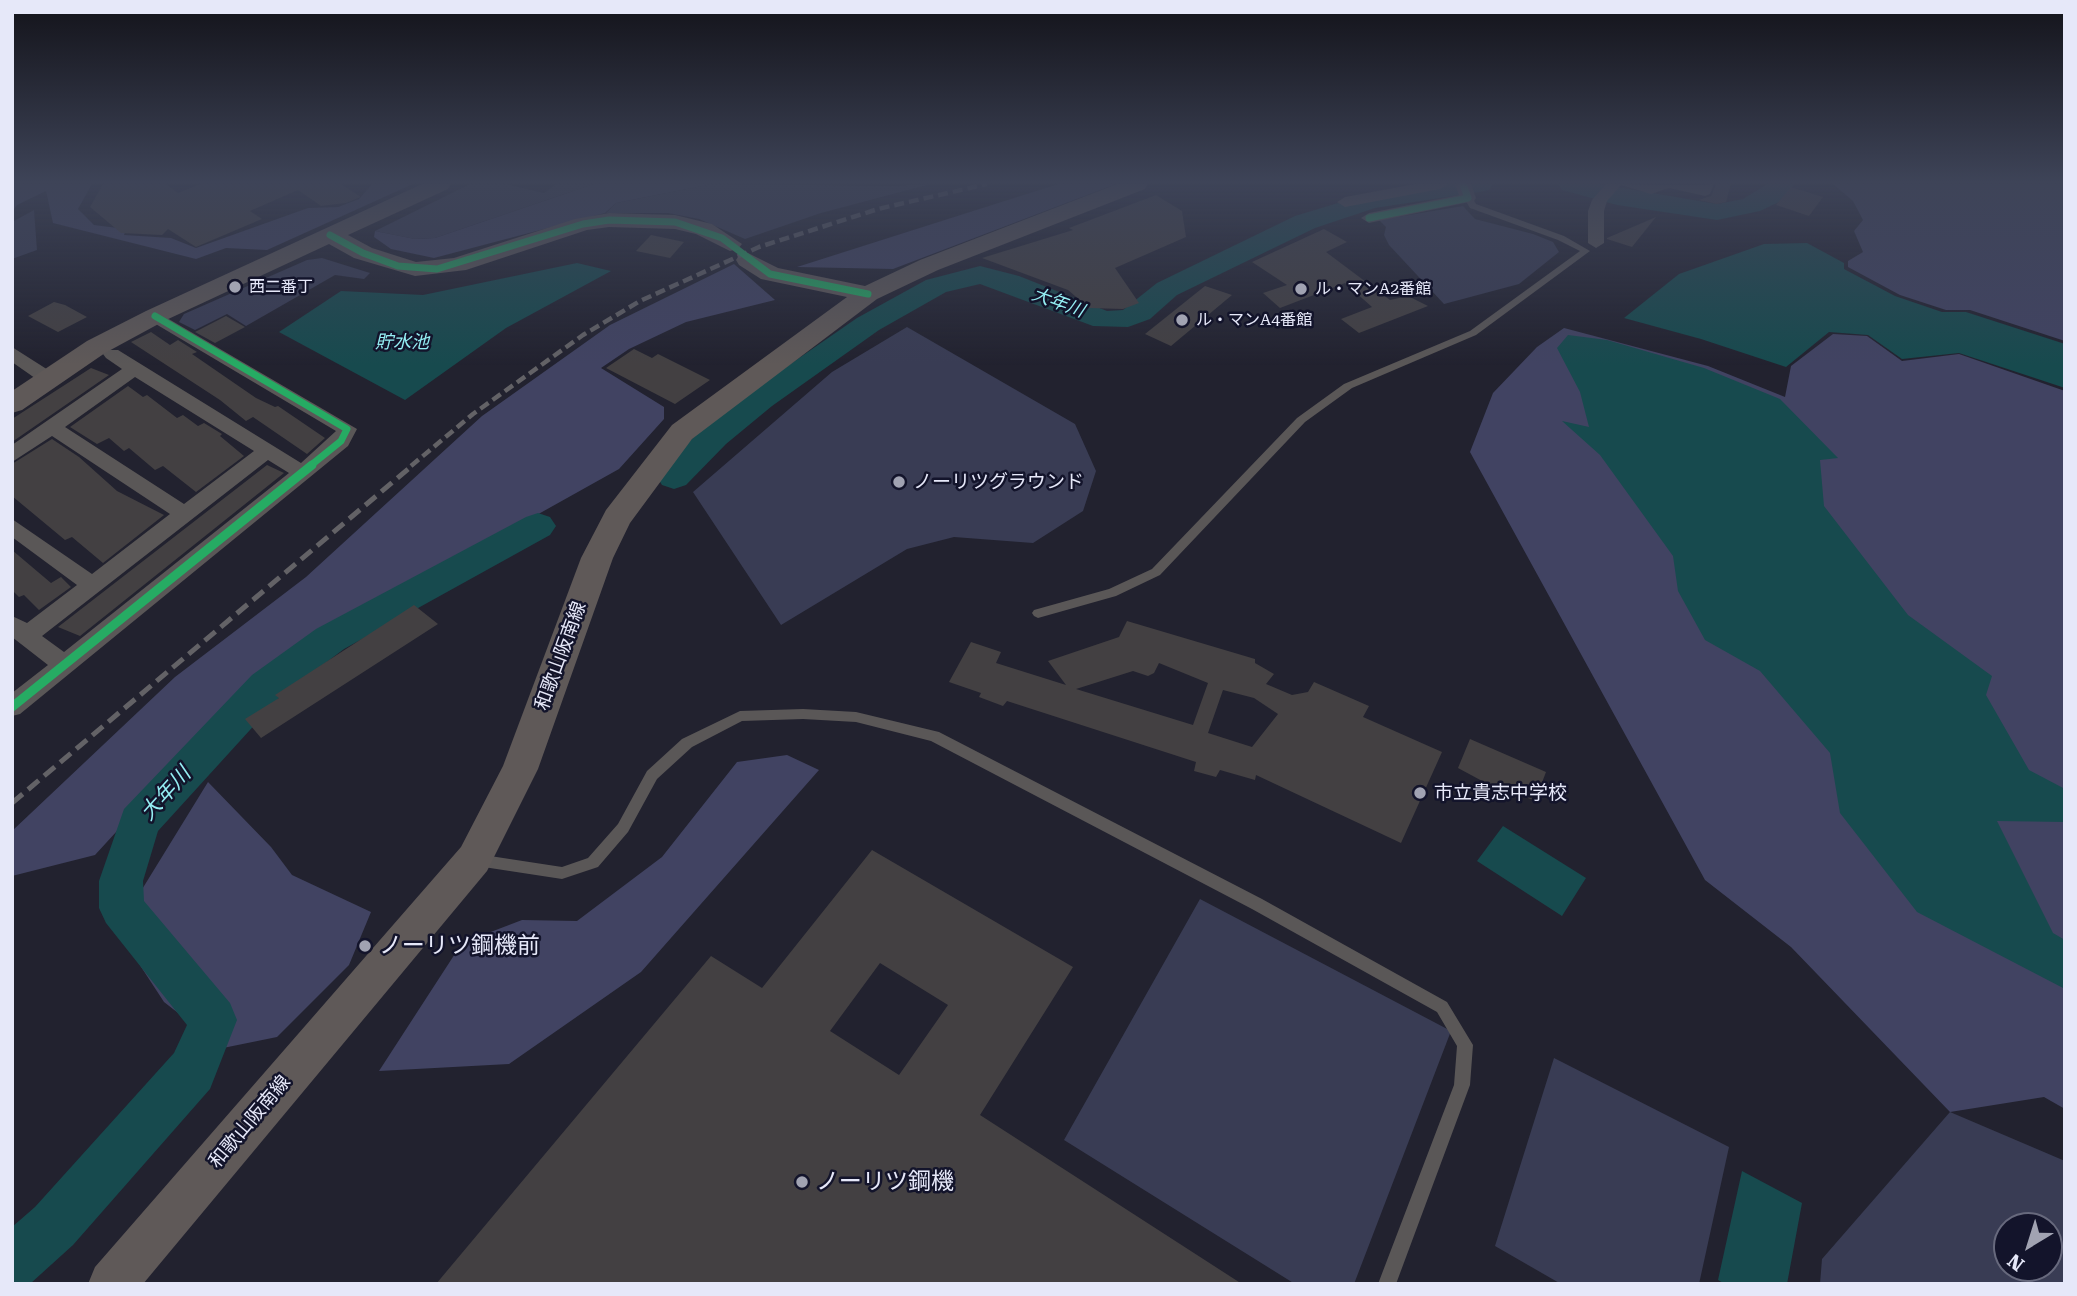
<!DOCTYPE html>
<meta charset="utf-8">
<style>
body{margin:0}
#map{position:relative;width:2077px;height:1296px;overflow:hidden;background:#22222f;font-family:"Roboto Serif",serif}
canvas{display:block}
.frame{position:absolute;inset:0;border:14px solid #e6e8f9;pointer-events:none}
.north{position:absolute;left:1993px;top:1212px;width:70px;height:70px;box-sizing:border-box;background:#13142b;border:2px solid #67697d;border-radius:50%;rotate:218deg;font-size:19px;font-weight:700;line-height:28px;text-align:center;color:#e6e8f9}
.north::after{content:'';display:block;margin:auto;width:24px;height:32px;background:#a1a3b2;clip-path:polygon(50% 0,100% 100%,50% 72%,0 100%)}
</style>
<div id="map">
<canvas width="2077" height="1296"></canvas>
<div class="frame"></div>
<div class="north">N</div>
</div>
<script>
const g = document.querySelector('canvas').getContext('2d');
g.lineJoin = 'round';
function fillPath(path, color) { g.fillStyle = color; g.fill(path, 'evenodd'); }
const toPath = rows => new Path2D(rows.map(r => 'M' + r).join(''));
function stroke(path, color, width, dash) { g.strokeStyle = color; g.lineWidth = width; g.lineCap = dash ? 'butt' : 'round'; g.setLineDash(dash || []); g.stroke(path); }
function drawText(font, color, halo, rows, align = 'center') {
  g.font = font + ' "Roboto Serif","Noto Sans JP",serif'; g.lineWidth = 5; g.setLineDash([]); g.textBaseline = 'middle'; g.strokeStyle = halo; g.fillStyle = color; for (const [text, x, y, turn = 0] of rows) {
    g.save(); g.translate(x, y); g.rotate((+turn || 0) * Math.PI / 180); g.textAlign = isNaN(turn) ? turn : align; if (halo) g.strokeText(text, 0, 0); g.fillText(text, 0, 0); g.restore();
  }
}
fillPath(toPath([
 [470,184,506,184,544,193,556,184,594,184,435,238,415,239,375,231],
 [712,184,894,186,931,184,821,213,745,239,699,219,668,213,606,213,616,203],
 [1463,206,1475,219,1533,234,1553,242,1559,252,1519,284,1444,304,1389,245,1384,235,1386,227,1379,220],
 [34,210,37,250,12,259,12,222],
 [322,258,370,273,364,279,335,275,246,326,227,314,195,330,179,322,184,314,307,260],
 [907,327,1075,424,1096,471,1083,511,1033,543,954,537,907,549,781,625,693,492,832,372],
 [1200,899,1451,1031,1354,1284,1295,1284,1064,1140],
 [1554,1058,1729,1147,1699,1284,1561,1284,1495,1246],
 [1950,1112,2065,1161,2065,1284,1820,1284,1822,1259],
 [2007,1226,2049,1226,2049,1268,2007,1268]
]), '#393c54');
fillPath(toPath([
 [12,184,92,184,78,209,94,225,126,229,124,235,171,238,196,248,308,208,338,207,359,199,372,184,413,184,267,250,226,248,196,259,53,223,46,191,17,205,12,212],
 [594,184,712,184,616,203,605,213,434,258,391,249,374,237,375,231,415,239,435,238],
 [1058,184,1116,184,893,269,797,267],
 [1833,184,2065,184,2065,341,1970,310,1946,310,1900,295,1848,267,1848,261,1863,252,1854,231,1863,220,1853,201],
 [734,264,775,300,686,322,629,349,601,368,664,407,664,419,619,469,270,664,95,855,12,876,12,831,175,677,306,577,482,416,610,325],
 [1564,328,1708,366,1785,397,1791,366,1833,334,1867,336,1902,361,1959,354,2065,391,2065,1109,2044,1097,1950,1112,1791,947,1705,880,1470,452,1493,393,1537,347],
 [787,755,819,770,641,972,509,1064,379,1071,462,943,522,920,577,921,662,857,737,762],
 [208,782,271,847,292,875,371,912,349,965,277,1037,223,1048,164,1002,117,930]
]), '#414362');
fillPath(toPath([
 [1807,243,1844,263,1844,269,1895,296,1942,312,1966,312,2065,344,2065,388,1959,353,1902,359,1868,335,1829,332,1786,367,1701,339,1624,318,1679,274,1764,244],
 [577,263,611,271,506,328,405,400,279,332,341,291,423,295],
 [1568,335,1607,340,1704,368,1780,399,1838,458,1820,460,1824,506,1908,615,1992,676,1986,695,2029,770,2065,789,2065,822,1997,821,2053,933,2065,940,2065,989,1917,912,1840,813,1830,753,1760,671,1705,640,1678,591,1673,556,1600,455,1562,421,1589,427,1580,392,1557,348],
 [1503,826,1586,878,1562,916,1477,861],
 [1742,1171,1802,1203,1787,1284,1725,1284,1718,1280]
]), '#174a4e');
fillPath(toPath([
 [1429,184,1493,184,1489,190,1480,192,1375,208,1315,228,1177,295,1150,319,1128,327,1093,326,980,284,946,292,879,330,772,406,726,444,686,485,674,489,662,485,657,477,702,428,750,392,857,318,926,280,980,266,1019,276,1107,311,1123,310,1157,283,1295,216,1371,193,1429,184],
 [1558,184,1600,184,1717,204,1743,199,1767,184,1795,184,1779,202,1760,211,1717,220,1617,205,1562,190,1558,184],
 [538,513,550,517,556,526,550,535,344,649,280,697,158,831,143,881,144,901,230,1003,237,1020,210,1089,73,1245,31,1283,12,1284,12,1227,35,1207,174,1053,187,1025,106,923,99,908,99,881,124,809,252,675,316,629,526,517,538,513]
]), '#174a4e');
fillPath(toPath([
 [103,184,166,184,178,193,200,184,341,184,361,197,346,203,321,206,298,190,250,211,262,219,196,247,168,229,162,235,121,233,90,207],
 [1716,184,1731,184,1726,202,1717,204,1698,200,1711,196],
 [1791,187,1823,197,1809,216,1776,205],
 [1156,195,1182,211,1186,237,1115,268,1139,303,1123,309,1089,308,1068,290,982,258,1073,230,1069,228],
 [1656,217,1632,247,1607,239,1607,238],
 [1324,229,1347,242,1326,252,1390,300,1408,296,1428,306,1359,333,1341,319,1372,307,1345,283,1280,308,1263,293,1287,285,1252,262],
 [651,235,670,239,684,242,670,258,636,251],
 [1205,286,1232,295,1171,346,1145,334],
 [54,302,65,305,87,317,58,332,28,316],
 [226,316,245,327,215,343,195,332],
 [151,332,170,345,178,340,197,352,192,354,256,398,275,407,278,406,325,438,307,454,253,417,246,421,220,400,131,342],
 [634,349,652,358,658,354,710,380,675,404,606,368],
 [91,368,109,375,12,442,12,419],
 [128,386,143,397,147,395,177,418,183,415,198,426,204,423,222,434,220,436,244,456,196,492,163,466,155,470,129,448,124,451,109,438,97,444,70,427],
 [52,439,79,457,117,491,164,515,103,563,72,537,65,540,12,496,12,464],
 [267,465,284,473,80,636,58,627],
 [12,550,51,583,61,577,71,587,39,610,24,595,19,597,12,590],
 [414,605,438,624,261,738,245,719,279,698,275,695],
 [1127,621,1255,659,1255,663,1274,674,1266,684,1292,695,1308,692,1314,682,1369,706,1363,717,1442,752,1401,843,1256,775,1255,780,1220,770,1216,777,1194,771,1196,762,1007,701,1003,706,979,697,981,693,949,682,971,642,1001,652,996,663,1066,685,1048,661,1119,637],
 [1159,663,1208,683,1193,725,1076,689,1133,671,1148,676,1154,673],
 [1223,690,1254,698,1278,714,1252,747,1208,733],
 [1470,739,1546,772,1535,801,1499,786,1497,789,1458,768],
 [872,850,1073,967,980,1115,1242,1284,436,1284,711,956,762,988],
 [880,963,948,1005,899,1075,830,1031]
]), '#434042');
fillPath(toPath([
 [1465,196,1471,196,1476,204,1564,236,1590,251,1476,335,1352,388,1305,422,1160,575,1116,596,1038,618,1034,616,1032,613,1034,610,1109,589,1152,569,1297,418,1344,384,1470,331,1580,251,1558,240,1470,208,1464,198,1465,196],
 [803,709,856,712,939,732,1262,899,1447,1002,1473,1045,1470,1085,1396,1284,1378,1284,1454,1085,1457,1046,1437,1012,1252,909,931,741,856,722,803,719,742,721,692,747,657,779,628,832,598,867,562,879,477,866,472,864,470,860,472,856,477,854,562,867,588,858,618,824,647,771,682,739,740,711,803,709]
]), '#5a5757');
fillPath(toPath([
 [1415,184,1448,184,1440,189,1345,207,1337,202,1345,197,1415,184],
 [1455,184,1471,184,1476,198,1474,201,1369,223,1361,218,1369,213,1459,195,1455,184],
 [1606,184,1698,185,1714,184,1710,194,1705,196,1669,188,1651,194,1621,185,1607,201,1604,211,1604,243,1596,248,1588,243,1588,211,1592,200,1606,184],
 [155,311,357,429,348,446,20,714,12,716,12,693,48,665,12,637,12,616,27,623,77,585,12,537,12,519,92,574,170,514,52,436,12,462,12,445,122,369,106,358,103,354,106,350,118,350,301,463,336,431,149,320,146,316,149,312,155,311],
 [135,377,254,451,184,504,65,427,135,377],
 [268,460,289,473,64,652,42,636,268,460],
 [12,347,56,375,58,379,56,383,42,383,12,362,12,347]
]), '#5a5757');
fillPath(toPath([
 [422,184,451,184,448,189,348,235,372,248,416,262,454,258,575,219,609,213,675,215,712,224,742,244,738,249,730,251,696,234,675,229,609,227,587,230,466,270,415,276,354,258,329,244,164,321,105,353,22,410,12,413,12,391,87,341,146,311,422,184],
 [1117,184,1148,184,1145,189,938,270,877,299,692,439,630,523,613,558,538,769,487,871,143,1284,88,1284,95,1267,461,847,503,766,581,558,606,510,672,425,847,297,761,279,739,265,736,260,739,255,748,253,778,268,865,286,920,260,1117,184]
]), '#5f5958');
stroke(toPath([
 [411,466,473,414,583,335,640,301,759,247,878,209,987,184]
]), '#636266', 4.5, [10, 5]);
stroke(toPath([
 [12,803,413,465]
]), '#636266', 5, [14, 7]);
stroke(toPath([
 [1369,218,1468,198,1463,184],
 [330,235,363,253,398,266,437,269,583,224,609,220,675,222,722,238,770,274,868,294],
 [155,316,347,429,341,441,310,466]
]), '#26ab63', 7);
stroke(toPath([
 [12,707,312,465]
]), '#26ab63', 9);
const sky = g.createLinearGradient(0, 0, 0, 365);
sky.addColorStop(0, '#13131a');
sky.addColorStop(0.5, '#3e4458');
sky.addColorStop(1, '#3e445800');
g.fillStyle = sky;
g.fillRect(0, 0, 2077, 365);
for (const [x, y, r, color] of [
 [235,287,7,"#a1a3b2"],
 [1301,289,7,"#a1a3b2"],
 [1182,320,7,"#a1a3b2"],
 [899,482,7,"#a1a3b2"],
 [1420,793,7,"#a1a3b2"],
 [365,946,7,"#a1a3b2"],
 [802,1182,7,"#a1a3b2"]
]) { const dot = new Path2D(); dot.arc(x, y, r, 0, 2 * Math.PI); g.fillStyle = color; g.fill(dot); stroke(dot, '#13142b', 2.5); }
drawText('16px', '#e6e8f9', '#13142b', [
 ["西二番丁",249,287],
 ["ル・マンA2番館",1315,289],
 ["ル・マンA4番館",1196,320]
], 'left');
drawText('italic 18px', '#94eef3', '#13142b', [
 ["大年川",1058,303,20],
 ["貯水池",402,343]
]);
drawText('19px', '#e6e8f9', '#13142b', [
 ["ノーリツグラウンド",913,482],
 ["市立貴志中学校",1434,793]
], 'left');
drawText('19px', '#e6e8f9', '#13142b', [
 ["和歌山阪南線",561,656,-70],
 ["和歌山阪南線",250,1122,-50]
]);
drawText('italic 21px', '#94eef3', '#13142b', [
 ["大年川",166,794,-48]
]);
drawText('23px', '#e6e8f9', '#13142b', [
 ["ノーリツ鋼機前",379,946],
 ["ノーリツ鋼機",816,1182]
], 'left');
</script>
